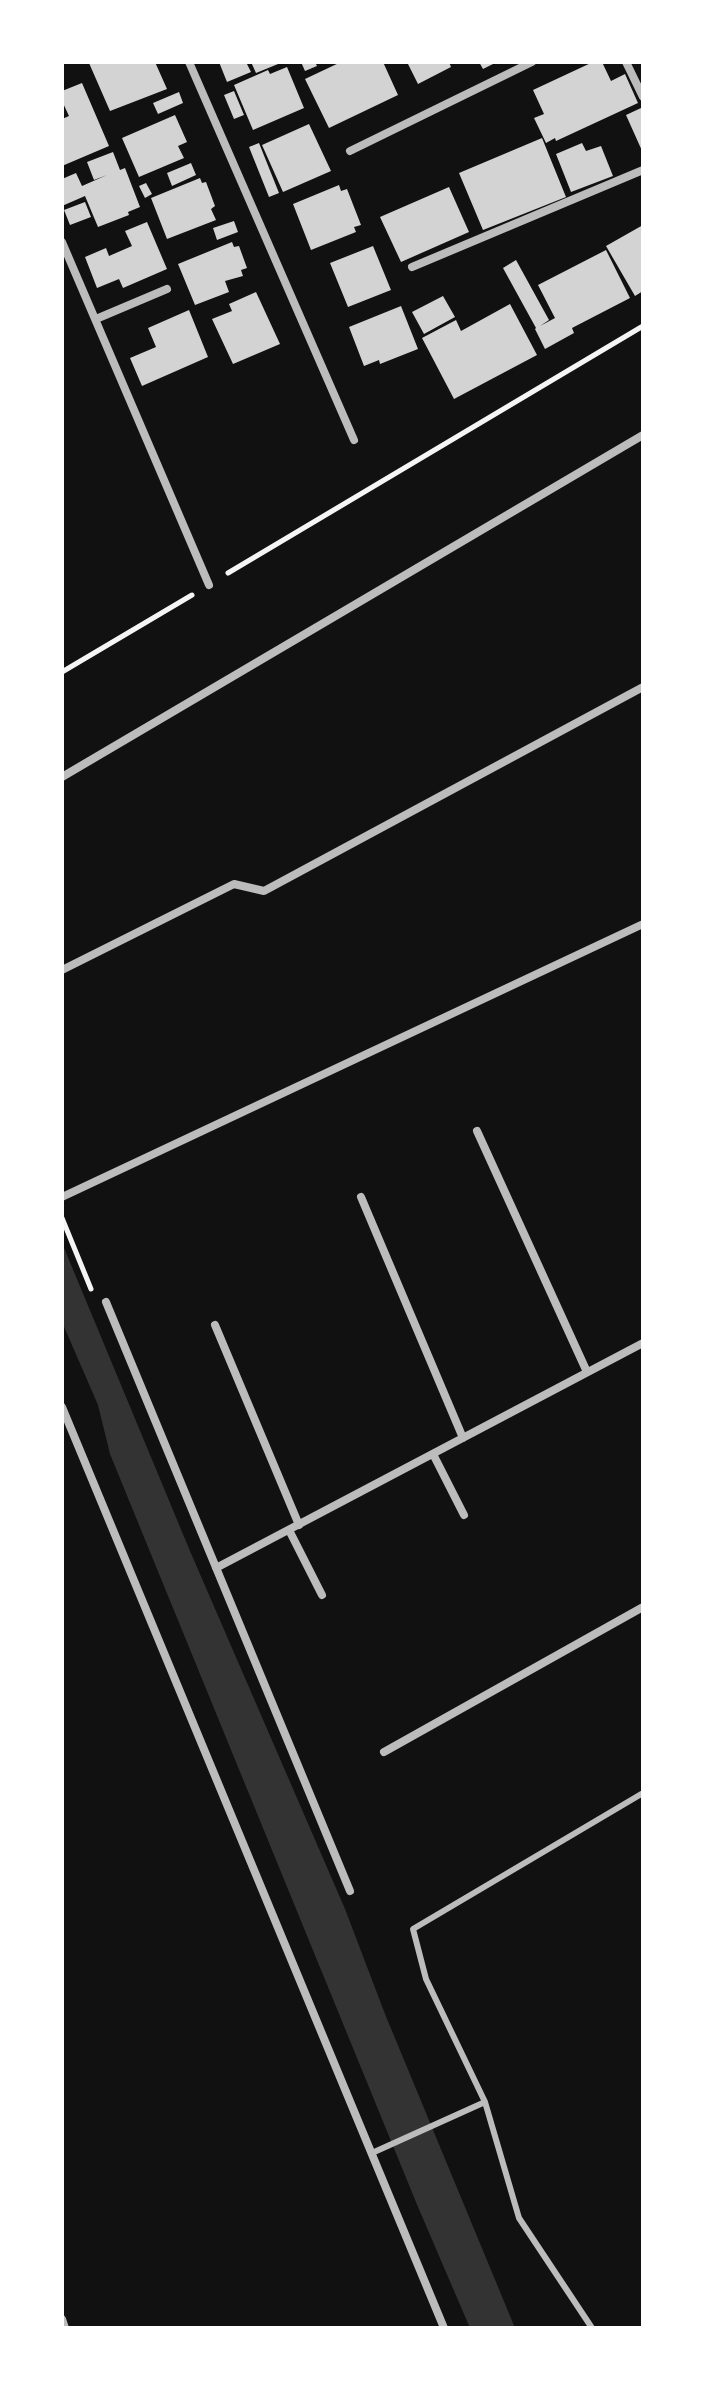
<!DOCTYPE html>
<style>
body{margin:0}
#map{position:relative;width:705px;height:2390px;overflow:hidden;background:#111;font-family:Rubik,sans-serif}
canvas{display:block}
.frame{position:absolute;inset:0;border:64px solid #fff;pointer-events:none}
</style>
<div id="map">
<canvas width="705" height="2390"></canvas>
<div class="frame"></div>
</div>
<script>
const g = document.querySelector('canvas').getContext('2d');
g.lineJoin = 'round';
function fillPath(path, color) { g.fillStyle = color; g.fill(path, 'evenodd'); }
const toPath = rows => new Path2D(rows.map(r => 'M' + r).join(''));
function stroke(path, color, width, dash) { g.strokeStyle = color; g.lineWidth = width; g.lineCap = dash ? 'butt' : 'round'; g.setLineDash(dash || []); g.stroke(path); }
fillPath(toPath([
 [62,1243,190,1551,345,1909,385,2014,515,2328,470,2328,418,2207,110,1454,98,1405,62,1322]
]), '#333');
fillPath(toPath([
 [92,62,155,62,167,89,110,111,89,63],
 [219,62,246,62,251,72,227,82],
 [251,62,283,62,256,73],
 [301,62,315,62,317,66,305,71],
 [341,62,383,62,398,95,329,128,305,79],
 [407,62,449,62,451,67,418,84],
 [479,62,497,62,483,69],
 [593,62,602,62,611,81,625,74,638,103,556,141,555,138,546,143,534,118,544,114,533,90],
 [287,67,304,108,253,130,234,85,268,70,270,74],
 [82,83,109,146,62,166,62,119,69,116,62,101,62,91],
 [234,91,244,115,234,119,224,95],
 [179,92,183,103,158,114,153,103],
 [641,108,643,111,643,153,626,115],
 [175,115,187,142,178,146,184,158,139,177,122,138],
 [309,124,331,171,283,192,262,145],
 [542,138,566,197,483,230,459,173],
 [259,143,279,193,269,197,249,147],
 [582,143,586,151,601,146,613,176,571,192,556,154],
 [113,152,120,170,125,168,140,207,128,212,129,215,98,227,85,196,62,206,62,179,76,173,82,186,107,175,94,180,87,162],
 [191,163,196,175,172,186,167,173],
 [200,178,202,183,206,182,215,206,211,209,216,220,167,239,151,198],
 [146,183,152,194,145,198,139,186],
 [339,185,341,191,347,189,361,225,354,227,356,232,311,250,293,204],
 [449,187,469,232,401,262,380,217],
 [85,202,91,217,70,225,64,210],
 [234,221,238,232,217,240,213,228],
 [147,222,167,269,123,288,119,279,97,288,85,257,106,248,109,256,132,246,125,231],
 [643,225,643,291,635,296,606,246],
 [232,242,234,247,239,246,247,268,241,270,243,276,225,281,229,292,195,305,178,264],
 [373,246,391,290,348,307,330,263],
 [606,250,630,298,572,328,574,333,545,349,535,329,536,328,503,268,516,260,549,320,540,326,555,318,538,285],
 [256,292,280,344,233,364,212,319,232,311,229,304],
 [443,296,455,317,424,334,412,312],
 [510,304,537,355,454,399,422,338,456,320,461,331],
 [401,306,418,349,380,364,379,360,364,366,349,327],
 [189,310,208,357,142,386,130,358,156,347,148,328]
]), '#d3d3d3');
stroke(toPath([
 [228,573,643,326],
 [62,672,192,595],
 [62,1218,91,1289]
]), '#f5f5f5', 5);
stroke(toPath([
 [372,2153,485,2102],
 [592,2328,519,2218,485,2102,426,1979,413,1929,643,1793]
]), '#bcbcbc', 6);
stroke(toPath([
 [189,62,354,440],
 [626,62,643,97],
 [350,151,532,62],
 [62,242,209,585],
 [412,267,643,170],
 [96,319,167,289],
 [62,777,643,435],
 [62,970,234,884,264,891,643,687],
 [477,1131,587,1372],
 [62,1197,643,924],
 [361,1197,463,1438],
 [106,1302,350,1891],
 [215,1325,299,1525],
 [62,1407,444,2328],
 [433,1454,464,1515],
 [289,1530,322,1595],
 [216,1568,643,1343],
 [384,1752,643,1607],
 [62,2319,65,2328]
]), '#bcbcbc', 8);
</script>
